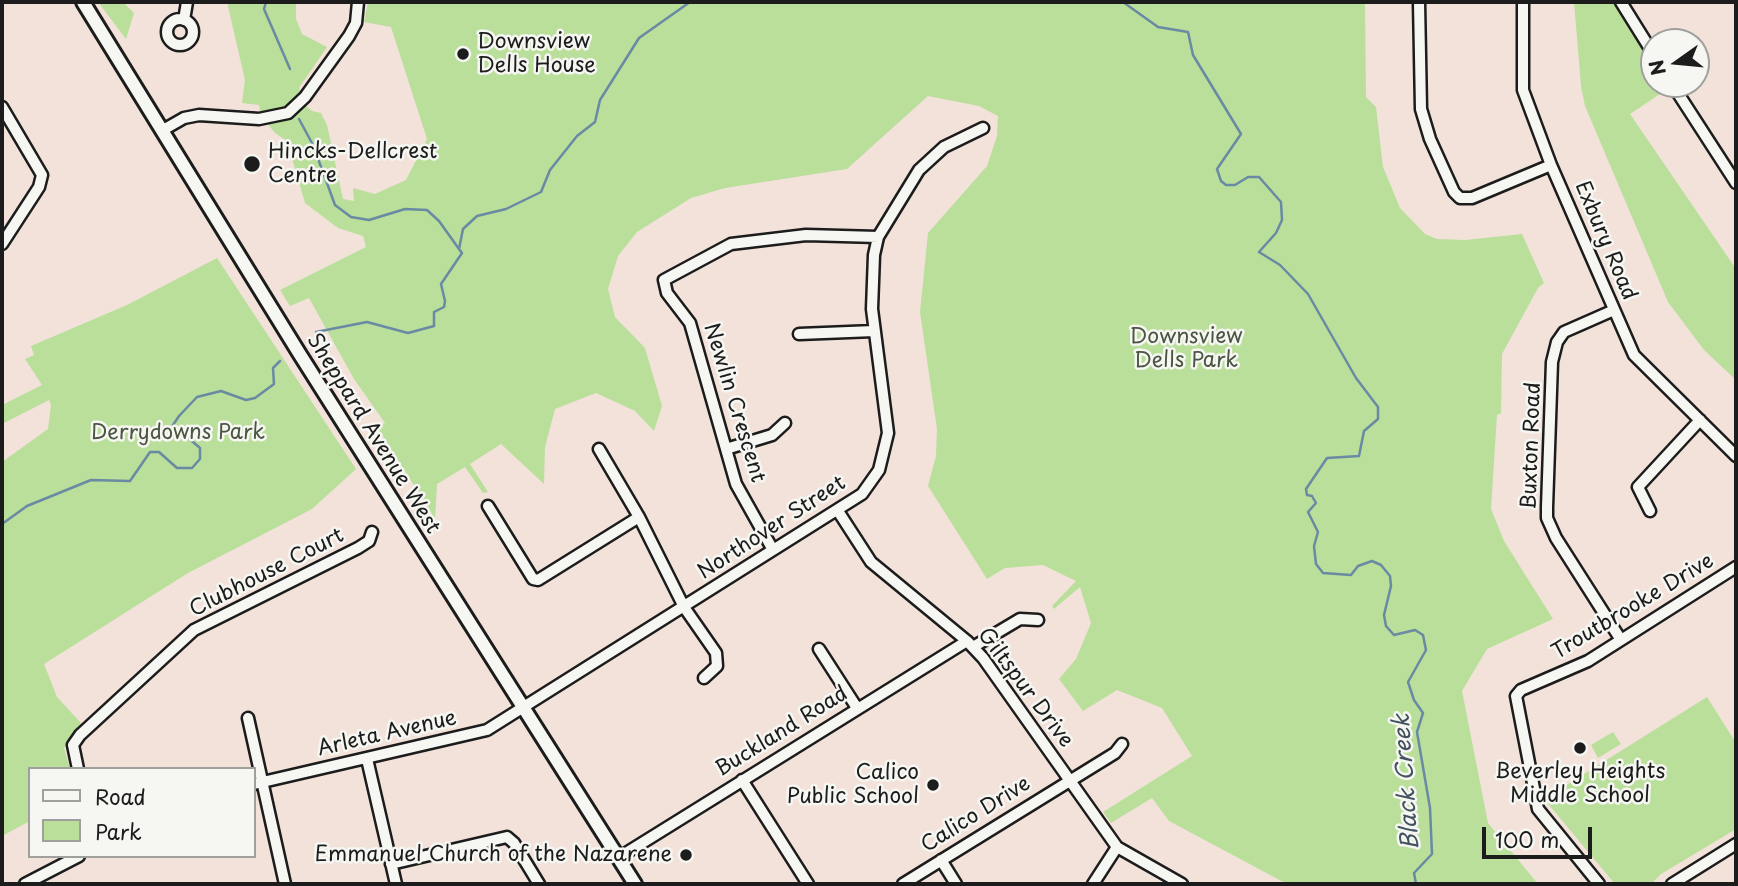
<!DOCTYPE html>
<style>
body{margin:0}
#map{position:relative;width:1738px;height:886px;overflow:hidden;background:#f2e2da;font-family:"Playpen Sans",sans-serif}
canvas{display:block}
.frame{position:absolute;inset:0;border:4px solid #1c1c1c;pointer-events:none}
.legend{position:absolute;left:28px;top:767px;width:228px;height:91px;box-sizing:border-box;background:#f6f6f2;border:2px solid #9f9f9c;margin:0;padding:9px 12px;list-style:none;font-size:21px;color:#1c1c1c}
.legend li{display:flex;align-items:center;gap:14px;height:35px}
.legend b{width:35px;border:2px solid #9f9f9c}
.north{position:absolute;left:1640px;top:28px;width:70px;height:70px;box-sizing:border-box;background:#f6f6f2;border:2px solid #9f9f9c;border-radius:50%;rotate:255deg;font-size:19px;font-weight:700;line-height:28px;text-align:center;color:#1c1c1c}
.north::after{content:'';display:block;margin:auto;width:24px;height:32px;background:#1c1c1c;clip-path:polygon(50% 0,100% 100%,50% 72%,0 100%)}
.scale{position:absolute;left:1482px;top:827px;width:110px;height:32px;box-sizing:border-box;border:4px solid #1c1c1c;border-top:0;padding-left:9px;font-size:21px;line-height:24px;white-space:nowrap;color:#1c1c1c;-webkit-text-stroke:5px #f6f6f2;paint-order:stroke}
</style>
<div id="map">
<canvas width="1738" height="886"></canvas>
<div class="frame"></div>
<ul class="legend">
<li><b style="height:9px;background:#f6f6f2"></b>Road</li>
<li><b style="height:19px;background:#b9df9b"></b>Park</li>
</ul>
<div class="north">N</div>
<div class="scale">100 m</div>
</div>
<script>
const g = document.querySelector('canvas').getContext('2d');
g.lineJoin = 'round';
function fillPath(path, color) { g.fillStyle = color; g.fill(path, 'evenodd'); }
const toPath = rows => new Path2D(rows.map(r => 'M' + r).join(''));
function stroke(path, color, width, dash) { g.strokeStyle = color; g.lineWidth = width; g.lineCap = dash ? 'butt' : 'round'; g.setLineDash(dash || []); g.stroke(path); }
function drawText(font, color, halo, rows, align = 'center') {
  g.font = font + ' "Playpen Sans",sans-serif'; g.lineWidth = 5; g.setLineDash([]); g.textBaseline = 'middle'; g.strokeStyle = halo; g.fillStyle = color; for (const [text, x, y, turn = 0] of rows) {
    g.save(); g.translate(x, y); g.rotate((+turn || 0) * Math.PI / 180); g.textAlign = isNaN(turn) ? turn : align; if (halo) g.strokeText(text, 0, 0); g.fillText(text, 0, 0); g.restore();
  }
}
fillPath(toPath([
 [98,2,123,2,134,13,126,39],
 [227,2,296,2,296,19,302,34,327,47,299,88,304,104,312,111,321,113,327,125,343,199,354,201,353,188,375,194,406,180,427,139,391,27,364,22,368,2,1365,2,1366,97,1376,107,1383,167,1400,208,1425,234,1437,239,1465,240,1522,234,1544,283,1538,288,1502,354,1501,413,1497,415,1491,509,1504,541,1553,619,1487,649,1462,691,1488,823,1538,884,1287,884,1169,821,1152,798,1111,823,1103,812,1192,756,1162,708,1117,690,1083,711,1059,679,1076,659,1091,623,1080,587,1054,609,1052,606,1076,581,1043,565,1005,568,987,579,928,486,936,456,937,429,920,312,928,233,987,166,997,136,998,116,979,106,928,96,847,169,725,188,691,198,637,232,618,256,608,289,615,317,645,348,662,406,654,431,635,411,596,393,555,409,545,447,544,484,501,444,470,464,488,492,483,493,465,467,437,484,435,519,378,428,385,423,354,379,309,298,290,306,280,290,366,247,363,236,338,228,305,203,287,141,275,133,261,116,259,105,242,103,245,80],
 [1574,2,1615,2,1654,64,1654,84,1667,84,1669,88,1630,114,1736,269,1736,380,1704,350,1668,302,1585,106,1581,86],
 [217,258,356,469,312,509,188,573,44,664,57,697,81,723,64,748,70,769,30,769,30,821,2,836,2,462,48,429,51,405,49,400,2,424,2,405,42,385,25,359,34,355,31,346,127,305],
 [1707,697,1736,743,1736,829,1661,874,1651,884,1615,884,1544,799],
 [1613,732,1621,744,1598,758,1591,745]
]), '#b9df9b');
stroke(toPath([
 [266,2,264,9,290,69],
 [1123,2,1158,27,1188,32,1193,55,1241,134,1217,169,1221,181,1226,185,1235,185,1248,177,1259,177,1281,202,1282,220,1276,233,1259,252,1280,265,1308,294,1356,378,1378,407,1378,419,1364,431,1359,456,1327,458,1306,489,1307,495,1312,496,1316,503,1308,512,1318,532,1314,546,1316,564,1323,573,1351,575,1358,566,1372,561,1381,565,1390,576,1391,586,1384,615,1386,626,1394,635,1415,630,1423,635,1426,650,1408,682,1414,700,1423,713,1417,732,1430,808,1432,854,1414,873,1416,884],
 [299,119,313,145,335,205,351,217,369,220,405,209,427,210,439,221,459,249],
 [316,332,367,322,408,333,434,326,434,312,444,307,445,301,441,284,462,253,459,249,463,229,477,216,506,209,541,192,550,170,577,136,595,122,600,100,639,38,690,2],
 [2,524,27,506,91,480,130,481,150,452,159,452,177,468,192,468,200,459,200,448,173,425,179,416,197,397,221,391,246,400,255,398,274,384,273,368,280,361]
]), '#698aa2', 2.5);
const minor = toPath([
 [1419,2,1421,109,1430,139,1454,192,1460,198,1472,198,1551,165],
 [1523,2,1523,90,1551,165,1634,355,1736,456],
 [1621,2,1654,55],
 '167 32a13 13 0 1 1 26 0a13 13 0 1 1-26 0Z',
 [184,20,187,2],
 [1672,84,1736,183],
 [2,107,42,175,39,187,2,244],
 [163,130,184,118,199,115,259,119,288,113,305,97,349,36,356,23,358,2],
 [1614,310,1564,332,1557,342,1552,362,1547,507,1547,518,1556,538,1621,640],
 [799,334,874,331],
 [599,449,639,517,684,607,716,653,717,666,704,678],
 [726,449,772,435,785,423],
 [488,506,533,579,538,580,639,517],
 [838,511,871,562,967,641,983,658,1117,847,1182,884],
 [1650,511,1638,487,1700,420],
 [773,550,736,484,690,323,667,293,664,280,731,244,806,235,878,237],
 [973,647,1020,619,1038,620],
 [819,649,857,708],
 [248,718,285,884],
 [367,759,396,884],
 [78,769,73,745,80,735,194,630,358,548,369,541,372,532],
 [742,780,808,884],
 [254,784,487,730,862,494,879,470,888,433,872,309,874,255,878,237,919,170,944,147,983,128],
 [618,858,967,641],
 [941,860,956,884],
 [391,864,507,837,514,843,539,884],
 [25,884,79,856],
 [903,884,1115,753,1122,744],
 [1093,884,1117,847],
 [1599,884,1538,809,1516,696,1521,690,1588,661,1736,567],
 [1672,884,1736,844]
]);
const major = toPath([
 [83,2,299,353,635,884]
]);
stroke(minor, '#1c1c1c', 15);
stroke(major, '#1c1c1c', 18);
stroke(minor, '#f6f6f2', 10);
stroke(major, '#f6f6f2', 12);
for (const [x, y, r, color] of [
 [463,54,7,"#1c1c1c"],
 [252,164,9,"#1c1c1c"],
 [1580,748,7,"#1c1c1c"],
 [933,785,7,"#1c1c1c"],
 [686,855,7,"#1c1c1c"]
]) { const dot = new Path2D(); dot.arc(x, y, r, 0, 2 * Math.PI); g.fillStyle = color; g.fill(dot); stroke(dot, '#f6f6f2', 2.5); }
drawText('21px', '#1c1c1c', '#f6f6f2', [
 ["Downsview",477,42],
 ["Dells House",477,66],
 ["Hincks-Dellcrest",268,152],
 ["Centre",268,176],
 ["Beverley Heights",1580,772,"center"],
 ["Middle School",1580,796,"center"],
 ["Calico",919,773,"right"],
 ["Public School",919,797,"right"],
 ["Emmanuel Church of the Nazarene",672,855,"right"]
], 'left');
drawText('21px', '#1c1c1c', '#f6f6f2', [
 ["Exbury Road",1605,241,67],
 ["Newlin Crescent",734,403,73],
 ["Sheppard Avenue West",373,434,58],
 ["Buxton Road",1532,446,-88],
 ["Northover Street",772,528,-33],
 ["Clubhouse Court",267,573,-27],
 ["Troutbrooke Drive",1633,607,-31],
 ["Giltspur Drive",1025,688,53],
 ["Buckland Road",782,732,-32],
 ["Arleta Avenue",387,734,-13],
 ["Calico Drive",976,815,-32]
]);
drawText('21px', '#4b5642', '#f6f6f2', [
 ["Downsview",1186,337],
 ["Dells Park",1186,361],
 ["Derrydowns Park",178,433]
]);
drawText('italic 23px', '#42535f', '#f6f6f2', [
 ["Black Creek",1407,782,-94]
]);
</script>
